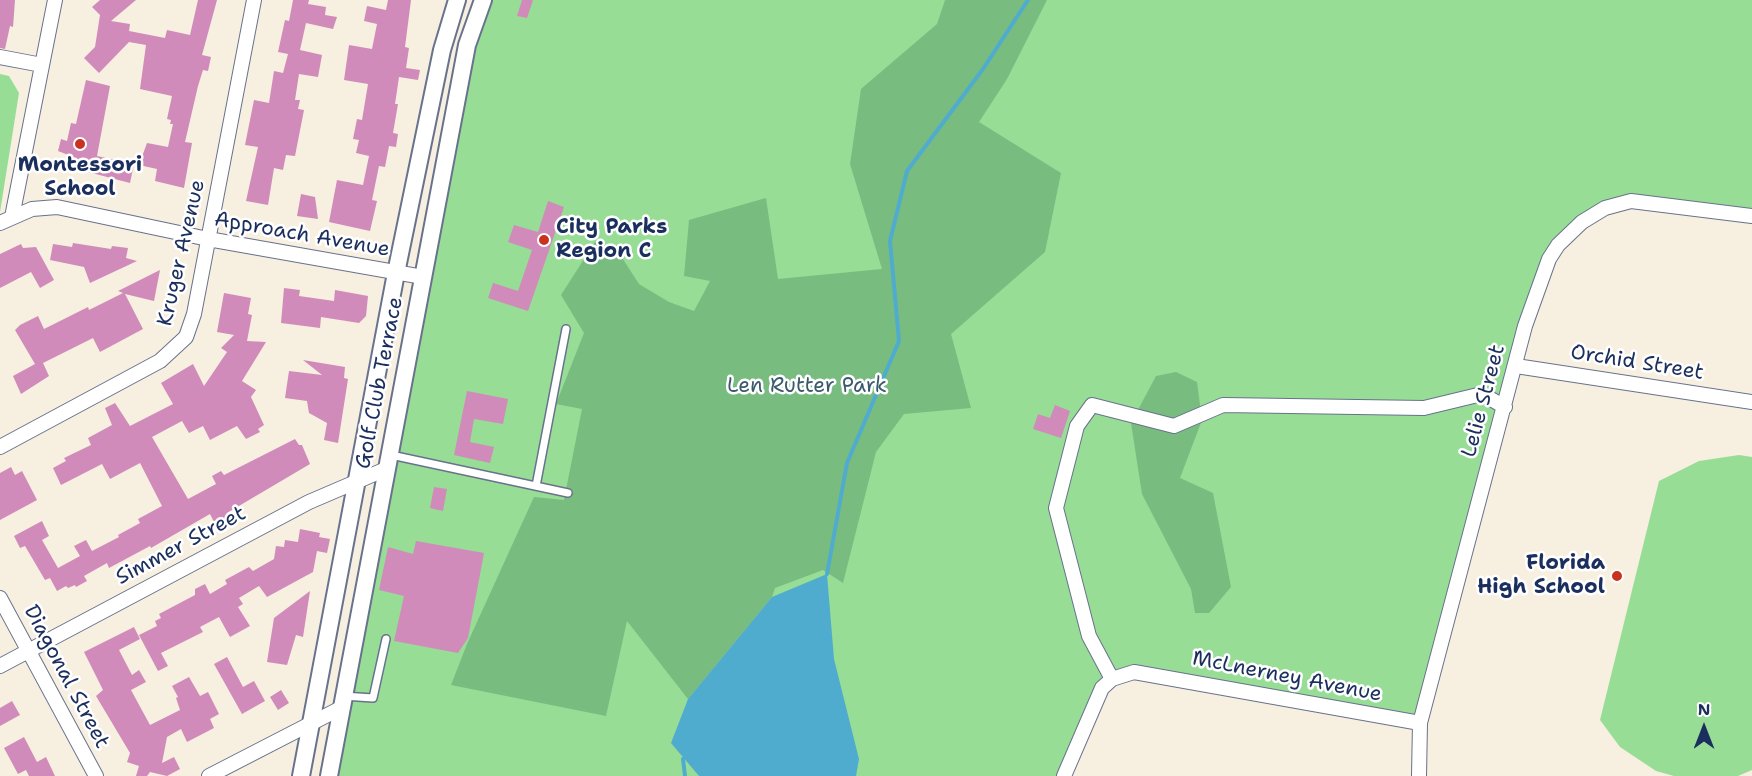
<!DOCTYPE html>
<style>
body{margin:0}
#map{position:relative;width:1752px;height:776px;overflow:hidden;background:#f7efe0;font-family:"Shantell Sans",sans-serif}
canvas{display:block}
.north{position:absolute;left:1674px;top:698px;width:60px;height:60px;-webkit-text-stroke:4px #fff;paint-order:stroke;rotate:0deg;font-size:16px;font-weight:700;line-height:24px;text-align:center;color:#1b2f5e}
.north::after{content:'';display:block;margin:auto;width:21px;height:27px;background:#1b2f5e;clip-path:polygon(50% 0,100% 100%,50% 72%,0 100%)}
</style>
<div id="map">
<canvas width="1752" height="776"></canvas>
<div class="north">N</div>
</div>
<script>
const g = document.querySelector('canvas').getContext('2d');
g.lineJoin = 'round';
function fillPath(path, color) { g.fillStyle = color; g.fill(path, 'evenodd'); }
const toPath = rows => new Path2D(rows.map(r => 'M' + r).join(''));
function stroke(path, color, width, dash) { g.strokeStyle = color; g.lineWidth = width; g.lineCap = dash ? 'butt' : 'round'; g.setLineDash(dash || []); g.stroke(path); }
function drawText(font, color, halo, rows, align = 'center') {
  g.font = font + ' "Shantell Sans",sans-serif'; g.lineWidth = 5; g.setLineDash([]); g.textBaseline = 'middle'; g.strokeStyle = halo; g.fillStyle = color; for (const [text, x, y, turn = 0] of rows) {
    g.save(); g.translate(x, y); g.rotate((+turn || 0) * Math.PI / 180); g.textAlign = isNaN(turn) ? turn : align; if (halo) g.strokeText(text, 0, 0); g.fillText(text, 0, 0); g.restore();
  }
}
fillPath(toPath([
 [490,0,1752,0,1752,211,1643,196,1554,241,1417,719,1118,671,1059,776,336,776,474,46],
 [0,74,9,76,19,93,0,212],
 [1739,455,1752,457,1752,770,1738,776,1674,776,1656,771,1620,747,1600,720,1659,481,1699,461]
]), '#97dd96');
fillPath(toPath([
 [945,0,1047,0,1007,79,979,122,1061,173,1045,252,951,334,971,408,904,414,876,452,843,583,823,570,775,588,772,597,688,699,627,621,606,716,451,685,467,644,534,497,564,500,582,409,556,404,584,333,561,295,595,242,617,250,639,284,669,302,694,311,710,281,684,276,689,220,766,198,778,279,882,269,850,164,861,89,937,24],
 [1176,372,1197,382,1202,420,1180,478,1213,493,1231,587,1209,613,1195,613,1191,589,1142,494,1131,423,1156,376]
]), '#79bc7f');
fillPath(toPath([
 [827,574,834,659,859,759,856,776,699,776,671,743,688,699,772,597]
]), '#50acce');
stroke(toPath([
 [827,574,847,463,899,341,890,241,907,171,983,69,1028,0],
 [683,759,685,776]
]), '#50acce', 4);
fillPath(toPath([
 [0,0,15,0,13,27,10,26,5,49,0,48],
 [100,0,136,0,111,21,130,24,129,31,165,38,167,30,190,35,198,0,217,0,202,55,211,57,208,71,203,70,198,86,185,142,192,143,184,188,155,181,157,169,139,165,147,143,168,147,173,124,170,124,171,120,167,119,172,96,140,89,146,45,129,42,99,73,84,58,95,47,100,15,92,7],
 [293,0,309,0,308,4,326,7,325,15,337,17,333,29,306,23,300,50,322,55,318,77,299,74,295,100,300,100,298,109,304,110,295,156,286,155,283,170,274,168,268,205,246,201,258,147,245,145,254,100,269,103,274,71,283,73,288,54,278,52,285,20,289,21],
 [388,0,411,0,405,47,409,48,406,68,420,70,418,80,399,77,395,104,398,104,393,133,398,134,396,147,389,146,385,167,379,166,372,200,377,201,370,231,329,222,337,180,363,185,369,156,356,153,359,140,353,139,357,119,362,120,368,84,344,80,349,45,372,49,377,24,364,21,367,6,386,10],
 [522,0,533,0,527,18,517,16],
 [86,80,110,86,97,156,134,164,130,183,69,167,71,156,58,151,61,139,67,141,71,123,76,124],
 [301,194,315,197,318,219,297,216],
 [548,201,564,207,528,311,488,298,493,283,518,291,532,250,508,242,514,225,538,232],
 [73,243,111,249,112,246,128,248,126,258,137,261,90,283,84,267,50,260,53,244,72,247],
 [21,244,23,248,36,247,54,280,40,288,31,272,0,288,0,254],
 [160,270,154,301,125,294,143,329,100,352,93,338,43,363,49,376,21,394,13,376,35,364,15,330,20,325,38,316,44,329,88,307,89,310,123,293,118,291],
 [284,288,300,290,299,296,334,301,335,290,368,296,366,316,359,323,321,317,320,328,281,323],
 [224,293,251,298,248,314,252,315,247,341,266,342,242,381,256,390,251,397,264,425,258,429,260,432,246,439,237,426,210,440,203,426,189,433,182,421,152,437,188,499,216,484,212,476,221,471,224,475,295,439,299,445,302,445,310,464,227,513,231,520,217,528,210,514,151,548,150,546,109,568,107,563,84,576,87,581,76,587,75,585,68,588,66,586,57,591,50,578,45,580,25,546,20,548,14,536,42,521,49,536,42,540,58,568,80,556,74,546,86,540,92,551,119,537,118,535,140,523,138,519,162,506,140,463,110,479,102,464,61,485,53,468,66,461,64,458,91,445,88,438,112,425,105,408,115,403,130,426,173,404,161,383,193,364,204,386,227,352,221,348,234,335,217,332],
 [303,360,345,367,344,378,348,379,338,443,324,440,327,423,309,413,307,401,285,398,289,371,322,375],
 [467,391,508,399,503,424,474,419,470,442,494,447,490,463,454,455],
 [1055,405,1070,411,1061,438,1033,429,1038,414,1050,418],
 [11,467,15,475,22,471,37,500,0,520,0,473],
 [434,487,447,489,443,511,430,508],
 [300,529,320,533,319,537,330,539,327,553,317,551,313,572,267,597,259,586,239,598,243,604,238,607,250,626,230,637,219,617,200,627,203,632,161,653,168,666,158,671,139,635,157,626,155,621,161,618,159,614,195,595,195,589,205,584,210,594,227,584,225,580,249,567,253,571,274,559,276,546,284,547,285,540,298,542],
 [416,541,484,553,468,638,458,653,394,641,404,596,379,590,388,547,413,554],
 [310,591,303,637,296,635,287,665,267,662,274,618],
 [134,627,140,639,119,650,132,675,139,670,146,682,131,690,150,725,180,710,176,698,178,697,172,686,189,677,200,696,208,692,219,714,210,719,214,728,187,742,181,729,167,737,162,763,174,757,180,769,167,776,150,772,147,776,136,776,139,766,127,762,130,753,96,696,103,690,84,652],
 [227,657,243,687,254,681,265,701,242,714,214,664],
 [281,690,289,703,278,710,270,697],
 [12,701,20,715,0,726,0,708],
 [24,737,37,762,46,757,55,776,29,776,26,770,18,774,4,748]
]), '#d08bba');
const service = toPath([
 [391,455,568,493],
 [536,486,566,329],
 [343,696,373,698,386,639]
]);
const minor = toPath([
 [0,57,42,65],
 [12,217,55,0],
 [0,223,32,209,57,207,208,239,423,277],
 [1516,366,1752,402],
 [0,447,160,361,186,337,194,314,254,0],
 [0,598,96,776],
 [0,666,309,502,386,469],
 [1112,679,1089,636,1056,508,1077,426,1092,405,1174,426,1223,405,1424,408,1482,394,1505,407],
 [209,776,341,708],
 [1064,776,1102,688,1112,679,1134,672,1420,723],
 [1419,776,1420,723,1525,326,1549,259,1558,245,1582,222,1605,208,1631,201,1752,216]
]);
const tertiary = toPath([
 [301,776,396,273,442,50,457,0],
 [329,776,467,45,483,0]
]);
stroke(service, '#68728c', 10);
stroke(minor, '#68728c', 16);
stroke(tertiary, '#68728c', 20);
stroke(service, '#fff', 7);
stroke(minor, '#fff', 14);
stroke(tertiary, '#fff', 16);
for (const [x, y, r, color] of [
 [80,144,6,"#c8321e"],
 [544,240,6,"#c8321e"],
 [1617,576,6,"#c8321e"]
]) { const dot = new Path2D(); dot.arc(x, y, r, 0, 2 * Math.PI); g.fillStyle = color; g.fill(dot); stroke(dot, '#fff', 2); }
drawText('bold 21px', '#1b2f5e', '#fff', [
 ["Montessori",80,166],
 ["School",80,190],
 ["City Parks",556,228,"left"],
 ["Region C",556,252,"left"],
 ["Florida",1605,564,"right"],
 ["High School",1605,588,"right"]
]);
drawText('21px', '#1b2f5e', '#fff', [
 ["Approach Avenue",302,235,10],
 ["Kruger Avenue",182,253,-77],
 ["Orchid Street",1637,363,9],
 ["Golf Club Terrace",380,383,-79],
 ["Lelie Street",1484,401,-75],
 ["Simmer Street",181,546,-28],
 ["Diagonal Street",66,677,62],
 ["McLnerney Avenue",1287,677,11]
]);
drawText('21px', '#3a5a6c', '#fff', [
 ["Len Rutter Park",807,387]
]);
</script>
